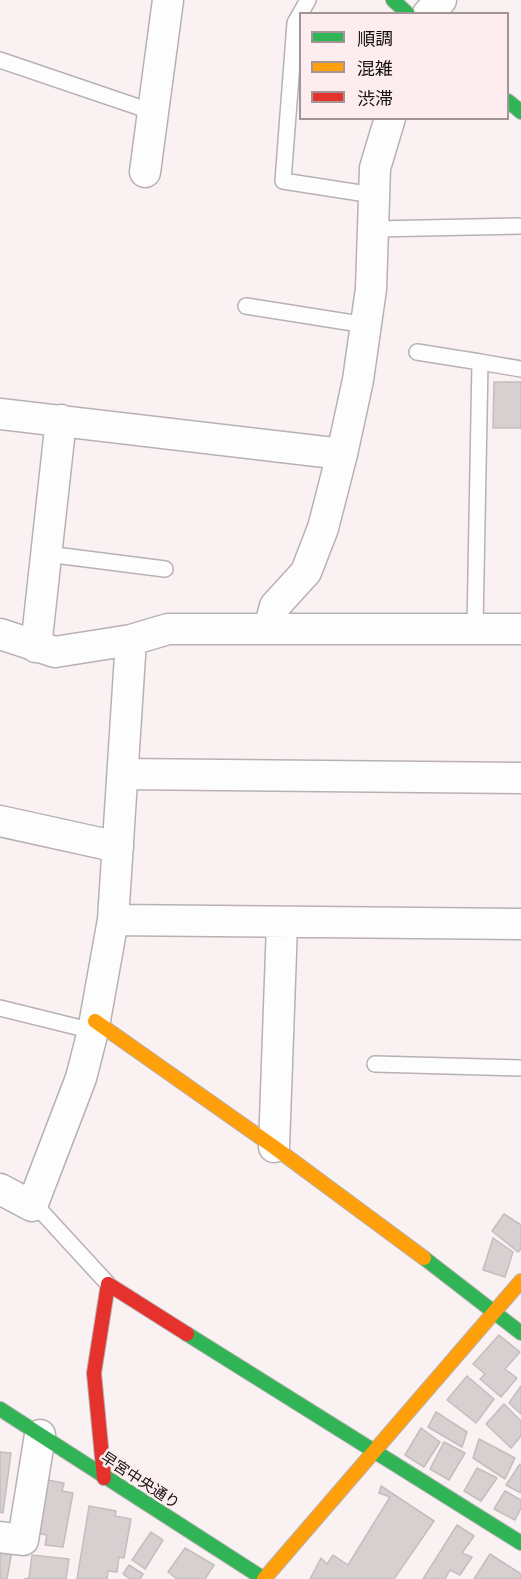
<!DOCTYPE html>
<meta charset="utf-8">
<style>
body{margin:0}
#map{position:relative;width:521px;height:1579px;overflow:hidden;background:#faf1f2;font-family:"Libre Baskerville","Noto Sans JP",serif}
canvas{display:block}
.legend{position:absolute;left:299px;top:12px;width:210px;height:108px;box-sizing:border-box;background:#feedee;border:2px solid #a19596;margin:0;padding:8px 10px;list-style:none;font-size:18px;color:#161111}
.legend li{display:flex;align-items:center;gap:12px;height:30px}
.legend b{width:30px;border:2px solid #a19596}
</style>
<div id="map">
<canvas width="521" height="1579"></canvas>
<ul class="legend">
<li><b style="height:8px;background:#30b455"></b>順調</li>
<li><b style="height:8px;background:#ff9f0a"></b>混雑</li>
<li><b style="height:8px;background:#e5322d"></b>渋滞</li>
</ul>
</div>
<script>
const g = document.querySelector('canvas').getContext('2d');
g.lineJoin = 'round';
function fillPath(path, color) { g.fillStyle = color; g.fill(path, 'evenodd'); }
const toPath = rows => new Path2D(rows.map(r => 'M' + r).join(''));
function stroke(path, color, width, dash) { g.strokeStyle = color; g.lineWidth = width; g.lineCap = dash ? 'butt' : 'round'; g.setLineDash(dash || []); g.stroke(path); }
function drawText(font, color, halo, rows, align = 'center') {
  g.font = font + ' "Libre Baskerville","Noto Sans JP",serif'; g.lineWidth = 5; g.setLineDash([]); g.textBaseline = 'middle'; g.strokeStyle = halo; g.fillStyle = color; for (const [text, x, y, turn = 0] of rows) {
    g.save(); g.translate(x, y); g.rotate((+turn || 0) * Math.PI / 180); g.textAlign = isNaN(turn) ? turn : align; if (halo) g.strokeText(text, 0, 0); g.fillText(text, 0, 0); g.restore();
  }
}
const building = toPath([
 [494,382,521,382,521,428,493,428,494,382],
 [504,1214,521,1225,521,1249,518,1252,492,1231,504,1214],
 [493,1238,513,1252,505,1277,483,1270,493,1238],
 [499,1335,520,1352,505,1369,517,1378,501,1397,480,1379,485,1374,473,1364,499,1335],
 [467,1376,494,1399,476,1423,447,1400,467,1376],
 [521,1386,521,1414,509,1403,521,1386],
 [504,1404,521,1421,521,1436,511,1448,486,1424,504,1404],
 [436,1412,467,1432,462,1447,428,1427,436,1412],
 [421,1428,440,1442,424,1467,405,1455,421,1428],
 [479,1439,515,1458,505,1479,473,1458,479,1439],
 [444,1442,465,1453,449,1480,430,1469,444,1442],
 [0,1452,11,1453,3,1513,0,1512,0,1452],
 [520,1464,521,1465,521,1493,506,1485,520,1464],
 [477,1468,497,1478,481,1501,464,1491,477,1468],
 [42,1479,64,1483,62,1491,73,1493,63,1547,45,1545,47,1535,36,1533,42,1479],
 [381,1486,434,1521,394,1579,310,1579,321,1558,327,1564,333,1555,348,1565,390,1497,379,1493,381,1486],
 [505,1491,521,1500,521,1508,515,1520,494,1509,505,1491],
 [89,1506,116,1511,115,1516,131,1519,124,1558,119,1557,117,1572,108,1571,107,1579,77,1579,89,1506],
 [457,1525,474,1536,462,1553,472,1557,460,1575,450,1570,445,1579,423,1579,457,1525],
 [151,1532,163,1540,145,1569,132,1560,151,1532],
 [185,1548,214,1565,205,1579,177,1579,168,1572,185,1548],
 [0,1549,12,1551,7,1579,0,1579,0,1549],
 [490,1554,521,1574,521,1579,474,1579,490,1554],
 [32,1555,69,1559,66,1579,24,1579,29,1578,32,1555],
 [129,1565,143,1574,140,1579,130,1579,123,1574,129,1565]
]);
fillPath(building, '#d7d0d0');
stroke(building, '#c4bdbe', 1.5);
const lane = toPath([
 [308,0,295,23,283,181,373,195],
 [0,60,153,112],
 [374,229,521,226],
 [246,306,366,325],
 [417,352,480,362],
 [47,554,165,569],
 [475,627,480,362,521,369],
 [0,1008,93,1031],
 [375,1064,521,1068],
 [32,1206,40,1210,108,1284]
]);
const street = toPath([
 [428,14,441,0],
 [145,172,168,0],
 [0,414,342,454],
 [269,629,275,606,306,572,323,528,342,454,358,380,371,289,375,168,390,118],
 [0,634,55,652,131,640,168,629,521,629],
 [36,647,61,420],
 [124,774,521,778],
 [0,821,118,847],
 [113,920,521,924],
 [274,1147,282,924],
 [0,1189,32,1206,81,1078,93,1031,113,920,131,640],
 [0,1537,23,1540,40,1435]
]);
const fast = toPath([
 [393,0,408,14],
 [508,101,521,112],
 [424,1258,521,1333],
 [187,1334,521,1543],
 [0,1409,264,1579]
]);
const slow = toPath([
 [95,1021,274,1147,424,1258],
 [264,1579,521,1281]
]);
const jam = toPath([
 [104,1478,94,1373,108,1284,187,1334]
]);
stroke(lane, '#b8b1b2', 18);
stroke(street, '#b8b1b2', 33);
stroke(fast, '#b8b1b2', 16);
stroke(slow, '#b8b1b2', 16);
stroke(jam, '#b8b1b2', 16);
stroke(lane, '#fefdfd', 15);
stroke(street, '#fefdfd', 30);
stroke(fast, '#30b455', 14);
stroke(slow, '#ff9f0a', 14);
stroke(jam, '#e5322d', 14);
drawText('15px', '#161111', '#feedee', [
 ["早宮中央通り",140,1481,33]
]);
</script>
